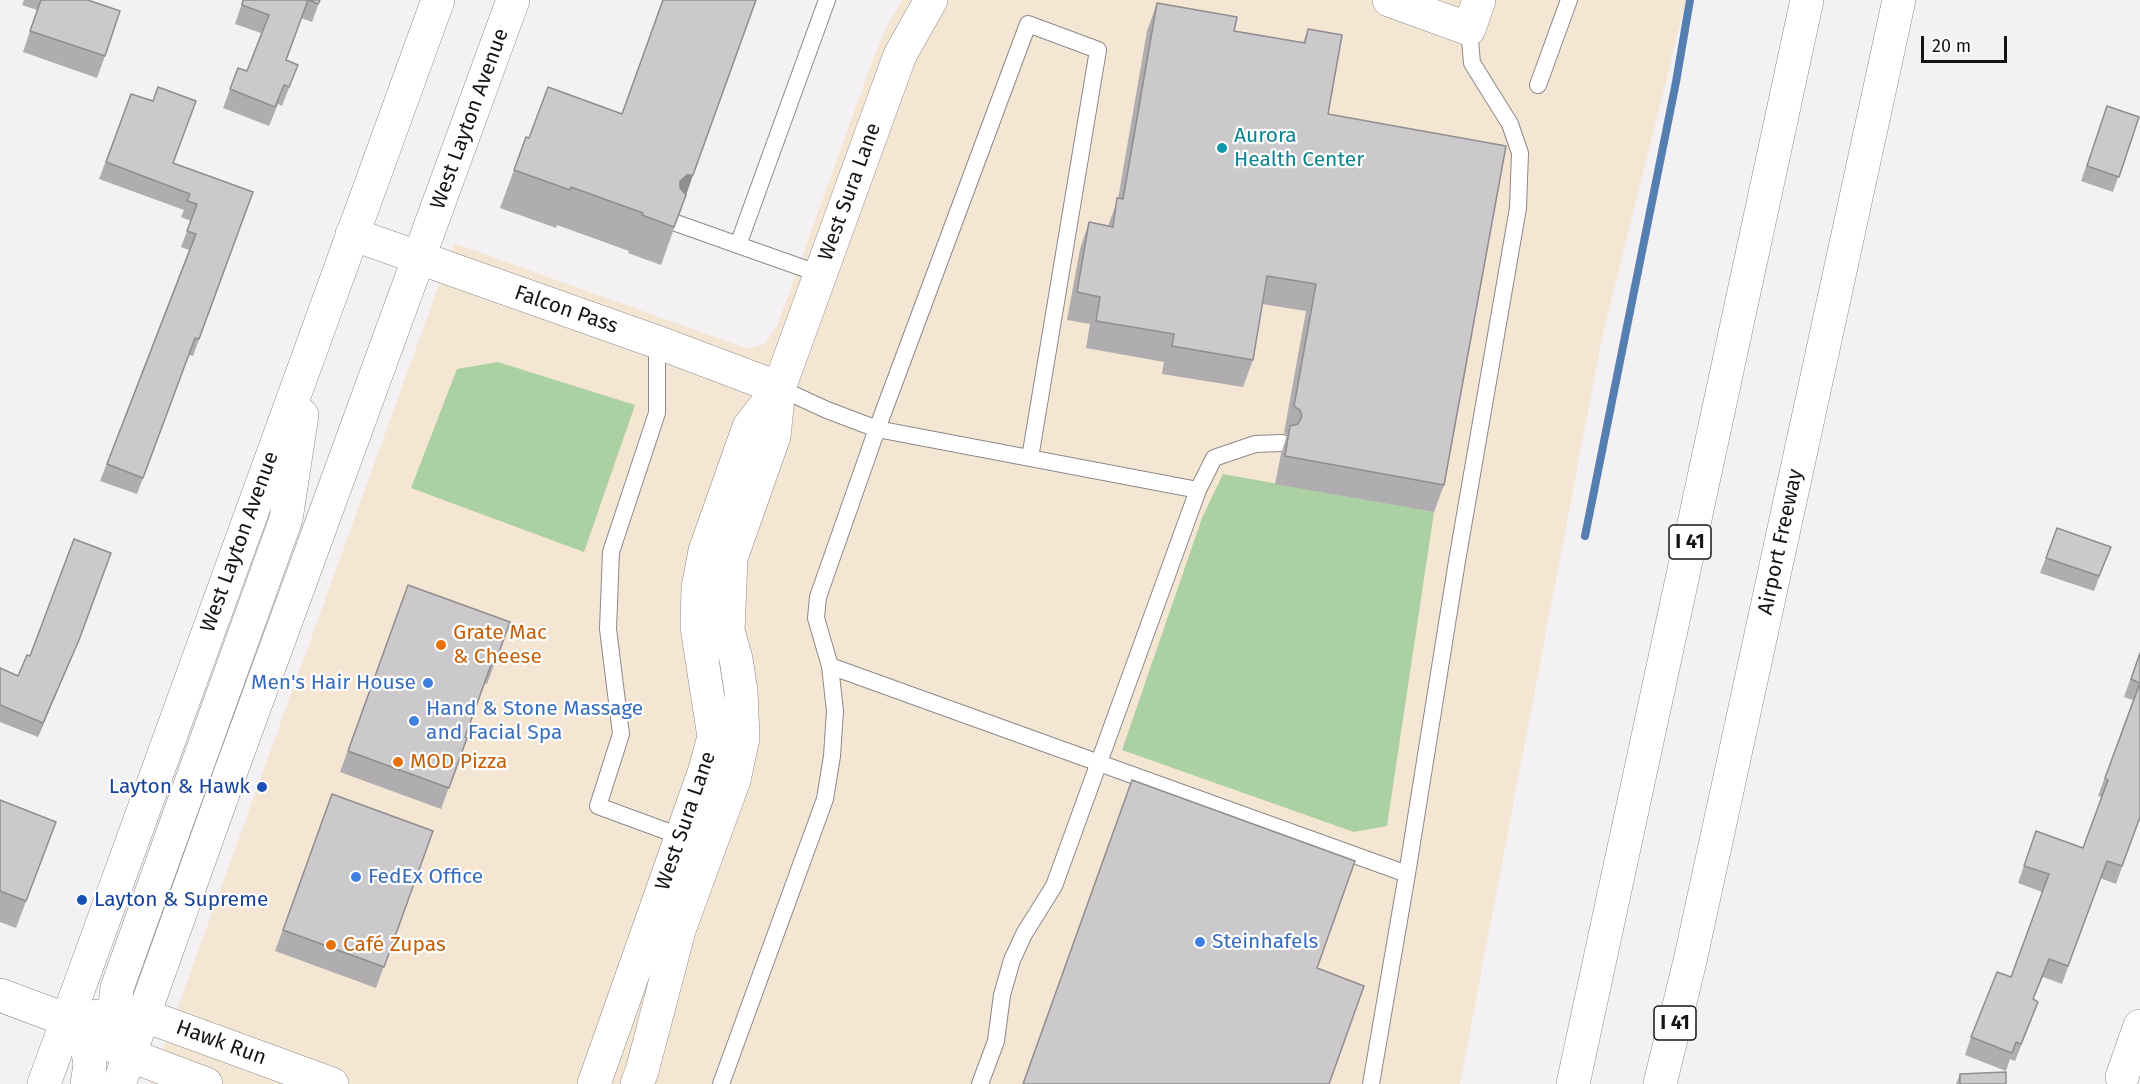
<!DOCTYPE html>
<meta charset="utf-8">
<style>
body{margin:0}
#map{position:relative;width:2140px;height:1084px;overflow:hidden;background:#f4f1f4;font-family:"Fira Sans",sans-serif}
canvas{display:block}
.scale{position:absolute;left:1921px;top:36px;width:86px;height:27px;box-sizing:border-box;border:3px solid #161515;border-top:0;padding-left:8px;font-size:18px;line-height:21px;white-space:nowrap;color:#161515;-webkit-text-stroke:4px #fff;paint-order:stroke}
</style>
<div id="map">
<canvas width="2140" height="1084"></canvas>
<div class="scale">20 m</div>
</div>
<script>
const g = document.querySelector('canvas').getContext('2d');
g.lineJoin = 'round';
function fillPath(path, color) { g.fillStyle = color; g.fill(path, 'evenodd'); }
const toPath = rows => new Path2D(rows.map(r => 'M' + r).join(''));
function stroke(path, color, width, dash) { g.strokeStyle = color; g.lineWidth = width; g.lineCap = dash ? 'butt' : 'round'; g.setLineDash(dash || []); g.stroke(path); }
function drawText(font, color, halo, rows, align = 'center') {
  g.font = font + ' "Fira Sans",sans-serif'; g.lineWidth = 4.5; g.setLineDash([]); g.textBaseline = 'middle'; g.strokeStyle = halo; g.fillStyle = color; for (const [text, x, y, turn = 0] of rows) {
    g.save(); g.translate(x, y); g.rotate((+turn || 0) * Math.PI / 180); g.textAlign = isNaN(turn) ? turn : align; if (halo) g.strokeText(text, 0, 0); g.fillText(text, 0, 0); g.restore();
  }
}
fillPath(toPath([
 [903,0,1686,0,1602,338,1460,1084,150,1084,454,243,748,349,765,344,777,326,872,62,887,26]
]), '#f4e6d3');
fillPath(toPath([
 [498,362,635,405,584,552,411,488,457,369],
 [1223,474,1434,512,1387,826,1354,832,1122,750,1202,518]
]), '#aad0a3');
stroke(toPath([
 [1585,536,1676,82,1690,0]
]), '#557fb0', 8);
const lane = toPath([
 [1538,85,1569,0],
 [676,223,738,245],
 [820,274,738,245,827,0],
 [657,342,657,413,611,552,608,629,621,734,598,806,685,838],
 [779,388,827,410,877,429,818,597,816,618,830,666,1407,874],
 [1198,490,1214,458,1255,444,1282,443],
 [721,1084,825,799,832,756,835,711,830,666],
 [980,1084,996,1041,1002,995,1012,960,1024,934,1054,886,1198,490,877,429,1028,24,1098,50,1030,458],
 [1371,1084,1407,874,1457,561,1518,208,1520,153,1510,124,1472,63,1469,29]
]);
const street = toPath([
 [1389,0,1469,29,1479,0],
 [352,234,657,342,779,388],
 [0,995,67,1020,129,1055,206,1084],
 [67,1020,114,1014,143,1015,332,1084],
 [2122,1077,2140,1026],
 [594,1084,705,770,714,737,697,627,698,588,705,551,749,427,779,388],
 [637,1084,642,1071,679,930,734,780,743,738,741,691,736,659,728,631,731,558,774,436,779,388,900,55,931,0]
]);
const secondary = toPath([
 [67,1020,87,1045,90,1065,87,1084],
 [129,1055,114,1014,117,988,286,519,302,415],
 [44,1084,438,0],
 [119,1084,230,774,513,0]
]);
const highway = toPath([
 [1573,1084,1807,0],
 [1660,1084,1690,961,1899,0]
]);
stroke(lane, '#8c898b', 18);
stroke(street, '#8c898b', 34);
stroke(secondary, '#8c898b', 34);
stroke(highway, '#8c898b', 34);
stroke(lane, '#fff', 16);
stroke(street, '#fff', 33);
stroke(secondary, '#fff', 33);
stroke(highway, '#fff', 33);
fillPath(toPath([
 [24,0,88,0,105,56,97,78,23,52,37,10,22,5],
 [243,0,320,0,312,22,301,18,286,60,298,65,282,106,278,104,269,126,223,108,238,68,247,71,261,33,235,24],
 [1157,3,1234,31,1303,43,1308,29,1328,114,1444,485,1434,512,1275,484,1281,454,1287,435,1284,433,1306,311,1262,304,1253,360,1243,387,1162,374,1164,362,1086,348,1090,324,1067,320,1080,249,1089,222,1108,226,1118,199,1147,31],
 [131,94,173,163,253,192,193,356,189,355,137,494,100,481,189,250,181,247,191,221,181,217,184,210,99,179],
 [2107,106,2139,117,2113,192,2081,181],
 [526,137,693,175,661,265,628,253,629,251,557,225,556,228,500,208],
 [2057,528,2111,547,2094,591,2040,573],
 [408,585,510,622,487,684,484,683,465,737,467,738,441,809,340,772],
 [2140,652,2140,817,2116,884,2100,878,2062,984,2043,977,2033,999,2032,1019,2015,1061,2010,1059,2006,1071,1965,1055,1971,1037,2011,977,2042,892,2018,883,2036,831,2083,848,2102,797,2098,796,2133,700,2124,697],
 [73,654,38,737,0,722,0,668,18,676,30,656],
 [332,794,433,831,376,988,275,951],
 [0,800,56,822,16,928,0,922],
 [1960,1074,1960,1084,1956,1084]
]), '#afadaf');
fillPath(toPath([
 [687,175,693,175,680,213,680,181],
 [111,553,73,654,38,737,43,723]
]), '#8f8d8f');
const building = toPath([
 [41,0,88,0,120,11,105,56,30,31,41,0],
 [243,0,308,0,286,60,298,65,289,87,284,85,275,107,230,89,238,68,247,71,269,15,242,5,243,0],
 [309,0,320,0,318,4,309,0],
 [663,0,756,0,693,175,687,175,680,181,680,188,686,195,674,227,642,215,643,213,571,187,570,190,514,170,526,137,529,138,548,87,622,114,663,0],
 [1157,3,1237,17,1234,31,1305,43,1308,29,1342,35,1328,114,1506,146,1444,485,1285,456,1290,426,1298,424,1302,416,1300,410,1294,406,1316,284,1267,276,1253,360,1172,346,1174,334,1096,321,1100,297,1077,292,1089,222,1113,227,1117,198,1123,199,1157,3],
 [158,87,196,101,173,163,253,192,199,339,195,338,143,478,107,464,196,234,187,231,197,204,187,201,190,194,106,162,131,94,153,101,158,87],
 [2107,106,2139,117,2119,177,2087,166,2107,106],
 [2057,528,2111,547,2099,576,2046,558,2057,528],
 [74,539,111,553,79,640,43,723,0,705,0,668,18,676,27,655,30,656,74,539],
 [408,585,510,622,495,663,492,662,465,737,467,738,449,788,348,751,408,585],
 [2140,653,2140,817,2122,866,2107,861,2068,966,2049,959,2033,999,2038,1002,2021,1044,2016,1042,2012,1053,1971,1037,1997,972,2011,977,2049,874,2024,866,2036,831,2083,848,2108,780,2105,778,2140,683,2131,679,2140,653],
 [1132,780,1355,861,1317,968,1364,986,1329,1084,1023,1084,1132,780],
 [332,794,433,831,384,967,283,930,332,794],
 [0,800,56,822,26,901,0,891,0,800],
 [2006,1072,2006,1084,1960,1084,1960,1074,2006,1072]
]);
fillPath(building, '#ccc9cc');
stroke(building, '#8f8d8f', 1.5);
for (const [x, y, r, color] of [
 [1222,148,6,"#0f9aa8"],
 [441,645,6,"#e8710a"],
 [428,683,6,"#3f7fe0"],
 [414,721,6,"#3f7fe0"],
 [398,762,6,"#e8710a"],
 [262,787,6,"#1a4fb4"],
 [356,877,6,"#3f7fe0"],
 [82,900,6,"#1a4fb4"],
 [1200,942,6,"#3f7fe0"],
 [331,945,6,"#e8710a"]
]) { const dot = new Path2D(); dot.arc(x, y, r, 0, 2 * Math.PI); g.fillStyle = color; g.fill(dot); stroke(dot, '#fff', 2); }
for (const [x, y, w] of [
 [1690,542,42],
 [1675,1023,42]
]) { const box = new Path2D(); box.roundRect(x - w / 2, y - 17, w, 34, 4.5); g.fillStyle = '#fff'; g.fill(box); stroke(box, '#161515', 1.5); }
drawText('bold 20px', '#161515', null, [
 ["I 41",1690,542],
 ["I 41",1675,1023]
]);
drawText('21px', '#161515', '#fff', [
 ["West Layton Avenue",470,119,-70],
 ["West Sura Lane",850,192,-70],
 ["Falcon Pass",566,310,19],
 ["West Layton Avenue",240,542,-70],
 ["Airport Freeway",1781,542,-78],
 ["West Sura Lane",686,821,-71],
 ["Hawk Run",221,1043,20]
]);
drawText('21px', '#0d838f', '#fff', [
 ["Aurora",1234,136],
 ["Health Center",1234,160]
], 'left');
drawText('21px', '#c56008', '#fff', [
 ["Grate Mac",453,633],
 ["& Cheese",453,657],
 ["MOD Pizza",410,762],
 ["Café Zupas",343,945]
], 'left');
drawText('21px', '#366cbe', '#fff', [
 ["Men's Hair House",416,683,"right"],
 ["Hand & Stone Massage",426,709],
 ["and Facial Spa",426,733],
 ["FedEx Office",368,877],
 ["Steinhafels",1212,942]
], 'left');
drawText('21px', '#164399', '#fff', [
 ["Layton & Hawk",250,787],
 ["Layton & Supreme",94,900,"left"]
], 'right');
</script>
